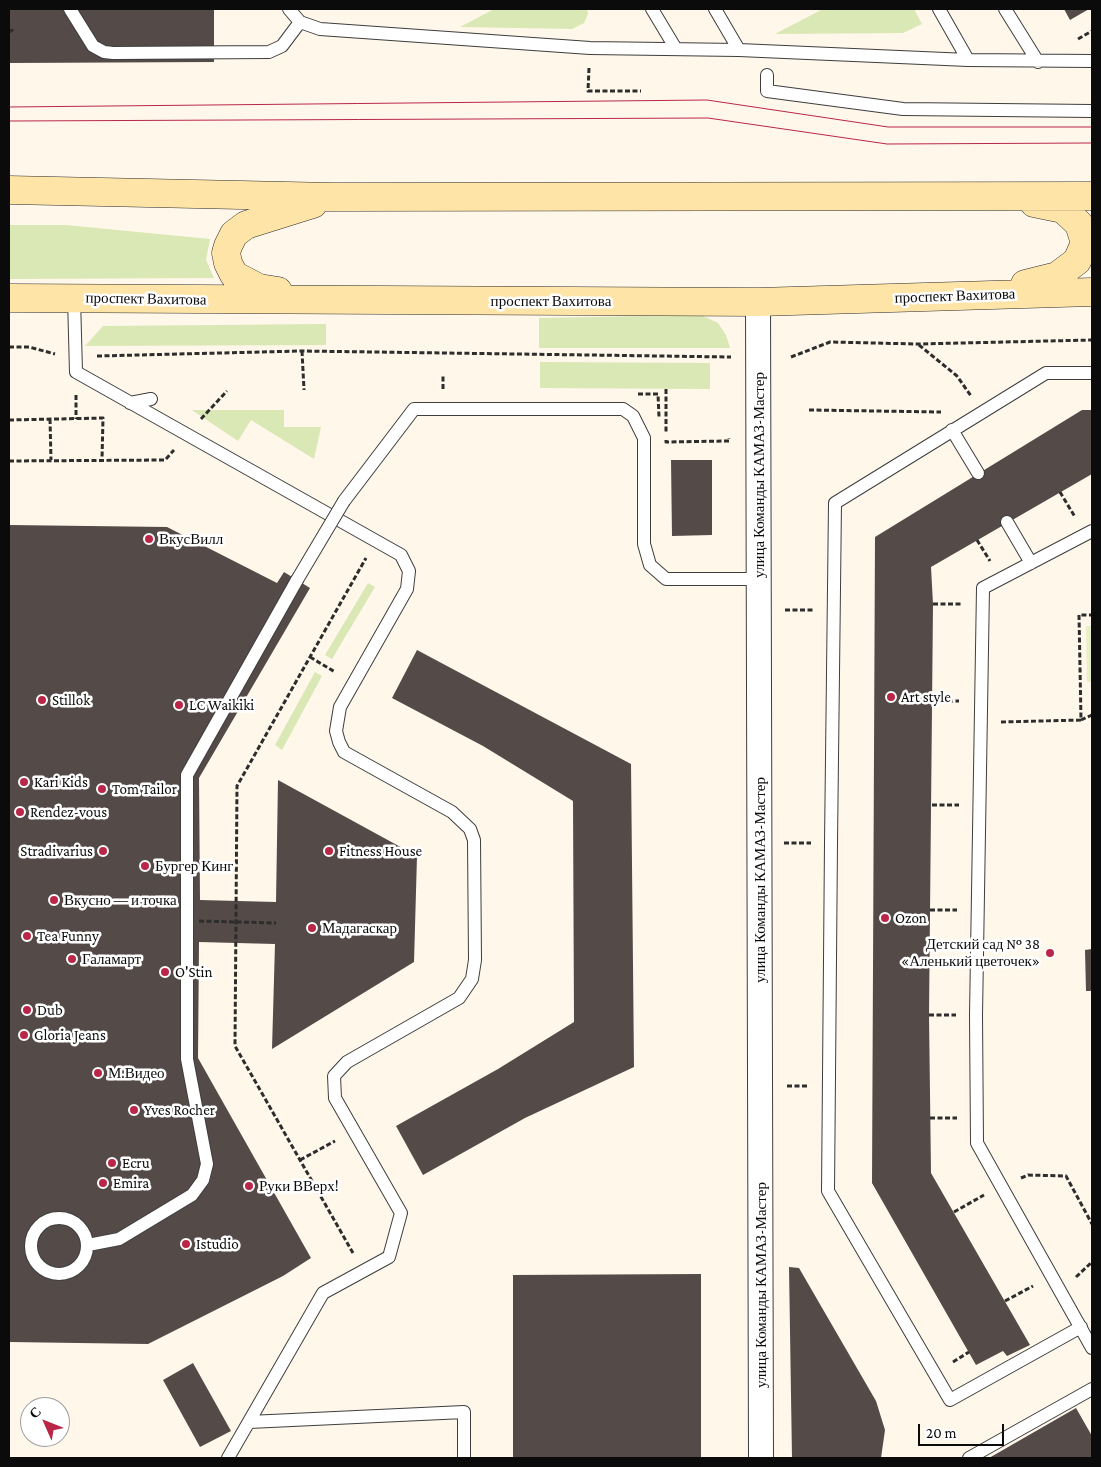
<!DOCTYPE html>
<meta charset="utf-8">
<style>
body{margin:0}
#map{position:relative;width:1101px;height:1467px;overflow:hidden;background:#fff7ea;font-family:"Crimson Pro",serif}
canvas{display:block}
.frame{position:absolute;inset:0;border:10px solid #0b0b0b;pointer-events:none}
.north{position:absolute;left:20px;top:1397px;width:50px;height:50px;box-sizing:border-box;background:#fff;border:1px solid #9d9d9d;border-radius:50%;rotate:314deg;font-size:14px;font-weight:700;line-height:20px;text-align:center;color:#0b0b0b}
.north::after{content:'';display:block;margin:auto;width:18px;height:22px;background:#b92648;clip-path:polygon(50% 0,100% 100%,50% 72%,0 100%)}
.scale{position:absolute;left:918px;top:1424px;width:86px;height:22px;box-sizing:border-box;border:2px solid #0b0b0b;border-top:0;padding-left:6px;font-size:15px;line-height:18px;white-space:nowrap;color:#0b0b0b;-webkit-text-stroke:4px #fff;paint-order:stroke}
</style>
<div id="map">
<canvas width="1101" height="1467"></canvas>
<div class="frame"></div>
<div class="north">С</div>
<div class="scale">20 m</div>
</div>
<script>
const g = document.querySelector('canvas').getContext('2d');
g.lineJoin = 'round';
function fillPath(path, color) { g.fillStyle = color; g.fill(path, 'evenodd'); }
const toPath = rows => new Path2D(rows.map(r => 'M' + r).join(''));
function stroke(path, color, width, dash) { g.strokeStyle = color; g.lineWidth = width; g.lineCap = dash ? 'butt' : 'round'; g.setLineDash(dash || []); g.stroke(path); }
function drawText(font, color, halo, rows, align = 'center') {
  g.font = font + ' "Crimson Pro",serif'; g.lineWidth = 5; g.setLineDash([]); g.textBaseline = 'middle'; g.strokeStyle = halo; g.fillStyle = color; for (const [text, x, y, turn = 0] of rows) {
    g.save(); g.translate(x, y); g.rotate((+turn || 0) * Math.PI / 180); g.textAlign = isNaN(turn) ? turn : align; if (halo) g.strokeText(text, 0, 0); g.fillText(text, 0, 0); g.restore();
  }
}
fillPath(toPath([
 [494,9,587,9,588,14,584,23,572,29,460,27],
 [823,9,914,9,922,24,903,33,775,34],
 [9,225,66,225,210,239,206,260,214,278,9,279],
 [701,315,718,323,726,335,730,348,539,348,539,318],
 [326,324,326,345,85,346,103,326],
 [540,362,710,363,710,389,540,388],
 [192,410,284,410,284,427,321,427,314,459,251,420,238,441],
 [368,583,375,587,332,659,325,655],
 [315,672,322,676,282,750,275,745]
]), '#d9e8b5');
fillPath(toPath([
 [1086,626,1092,626,1092,682,1087,682]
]), '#e9efc7');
fillPath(toPath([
 [9,9,214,9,214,62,9,63],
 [1064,9,1089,9,1070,20],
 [1082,410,1092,410,1092,474,931,567,933,604,929,1015,931,1173,1030,1345,1007,1356,1003,1351,976,1365,872,1183,875,537],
 [671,460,712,460,712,535,672,536],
 [9,525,167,527,277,583,284,572,310,588,199,778,200,900,276,902,278,780,417,856,414,962,272,1049,275,944,199,942,198,1058,311,1258,283,1276,148,1344,9,1342],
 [417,650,631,764,634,1067,525,1118,423,1175,396,1126,498,1069,574,1022,573,801,483,746,392,698],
 [1092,949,1092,991,1086,991,1085,950],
 [789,1267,799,1268,876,1401,885,1430,881,1458,792,1458],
 [701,1274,701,1458,513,1458,513,1275],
 [193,1363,231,1431,200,1447,163,1380],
 [1076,1408,1092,1436,1092,1458,989,1458]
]), '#544a48');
const lane = toPath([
 [70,9,93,46,104,52,113,53,269,52,282,46,300,22],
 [289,9,300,22,320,29,590,48,739,50,968,60,1092,61],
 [652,9,676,49],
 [715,9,739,50],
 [939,9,968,60],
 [1005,9,1038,62],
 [767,75,767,91,903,109,1092,111],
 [74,298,76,372,401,555,409,571,407,589,340,707,336,731,339,742,344,752,452,812,470,829,474,840,475,960,472,979,459,998,347,1062,334,1076,335,1098,401,1213,389,1257,323,1293,228,1458],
 [130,403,151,399],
 [952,430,978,473],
 [344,501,414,409,623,409,633,416,644,438,644,544,650,565,666,579,759,579],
 [1007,522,1031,563],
 [1092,531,983,588,976,1015,977,1143,1092,1348],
 '31 1246a28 28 0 1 1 56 0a28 28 0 1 1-56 0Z',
 [88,1245,119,1239,192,1195,203,1180,207,1164,187,1059,187,775,297,580],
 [1081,1327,950,1400,828,1191,831,843,835,503,1046,373,1092,373],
 [249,1422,464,1412,464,1458],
 [969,1458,1092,1389]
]);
const street = toPath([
 [758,302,761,1458]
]);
const secondary = toPath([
 [9,190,334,197,1092,196],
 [1025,284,1057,276,1077,261,1085,243,1079,224,1063,209,1034,203],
 [278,291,259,288,234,275,228,263,226,253,228,246,234,234,246,225,313,204],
 [9,298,758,302,1092,292]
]);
stroke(lane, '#3e3e3e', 14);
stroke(street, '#3e3e3e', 26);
stroke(secondary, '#2d2d2d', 29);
stroke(toPath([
 [9,32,14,29],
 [1078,39,1092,31],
 [589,68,588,91,641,91],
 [919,345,957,376,971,396],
 [9,347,29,347,55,354],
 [302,351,304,390],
 [97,356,302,351,731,357],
 [791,357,830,342,918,344,1092,340],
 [443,389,443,376],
 [666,389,666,433],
 [638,394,658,394,659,417],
 [76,395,76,419],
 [809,410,941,412],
 [50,419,51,460],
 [201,419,227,391],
 [9,420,103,418,102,459],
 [666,440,666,442,729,441,729,438],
 [9,461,165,460,174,450],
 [1060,492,1075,517],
 [977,540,990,561],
 [933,604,962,604],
 [785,610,813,610],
 [310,657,335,672],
 [933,701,959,701],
 [1081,720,1092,715],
 [1001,722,1081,720,1079,615,1092,615],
 [932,805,959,805],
 [784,843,811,843],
 [930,910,957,910],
 [929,1015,956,1015],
 [787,1086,808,1086],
 [930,1118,957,1118],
 [300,1160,335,1141],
 [1021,1178,1028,1175,1066,1176,1092,1224],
 [954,1212,984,1195],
 [353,1253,235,1046,237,786,366,558],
 [1076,1277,1092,1262],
 [1005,1301,1033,1286],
 [953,1362,969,1352]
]), '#2d2d2d', 3, [5, 2.5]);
stroke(lane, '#fff', 12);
stroke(street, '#fff', 24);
stroke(secondary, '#fee4a6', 28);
stroke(toPath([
 [9,107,707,100,888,127,1092,127],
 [9,121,708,118,887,144,1092,143]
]), '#b92648', 1);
const laneBridge = toPath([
 [297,580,344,501]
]);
stroke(laneBridge, '#3e3e3e', 14, []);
stroke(toPath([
 [199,921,276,923]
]), '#2d2d2d', 3, [5, 2.5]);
stroke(laneBridge, '#fff', 12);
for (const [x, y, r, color] of [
 [149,539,5,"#b92648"],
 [891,697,5,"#b92648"],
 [42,700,5,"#b92648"],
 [179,705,5,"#b92648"],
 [24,782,5,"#b92648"],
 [102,789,5,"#b92648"],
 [20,812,5,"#b92648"],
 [103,851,5,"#b92648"],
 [329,851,5,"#b92648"],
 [145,866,5,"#b92648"],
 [54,900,5,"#b92648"],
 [885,918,5,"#b92648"],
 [312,928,5,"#b92648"],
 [27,936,5,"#b92648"],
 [1050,953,5,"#b92648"],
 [72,959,5,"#b92648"],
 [165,972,5,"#b92648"],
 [27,1010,5,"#b92648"],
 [24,1035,5,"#b92648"],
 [98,1073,5,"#b92648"],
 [134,1110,5,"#b92648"],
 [112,1163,5,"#b92648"],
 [103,1183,5,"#b92648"],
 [249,1186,5,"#b92648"],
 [186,1244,5,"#b92648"]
]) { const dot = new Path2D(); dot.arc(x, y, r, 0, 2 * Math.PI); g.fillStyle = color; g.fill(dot); stroke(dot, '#fff', 2); }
drawText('15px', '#0b0b0b', '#fff', [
 ["проспект Вахитова",955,296,-2],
 ["проспект Вахитова",146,299,1],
 ["проспект Вахитова",551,301],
 ["улица Команды КАМАЗ-Мастер",759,475,-90],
 ["улица Команды КАМАЗ-Мастер",760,880,-90],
 ["улица Команды КАМАЗ-Мастер",761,1285,-90]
]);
drawText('15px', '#0b0b0b', '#fff', [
 ["ВкусВилл",159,539],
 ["Art style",901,697],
 ["Stillok",52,700],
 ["LC Waikiki",189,705],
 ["Kari Kids",34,782],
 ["Tom Tailor",112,789],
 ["Rendez-vous",30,812],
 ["Stradivarius",93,851,"right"],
 ["Fitness House",339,851],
 ["Бургер Кинг",155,866],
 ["Вкусно — и точка",64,900],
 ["Ozon",895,918],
 ["Мадагаскар",322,928],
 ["Tea Funny",37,936],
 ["Детский сад № 38",1040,944,"right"],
 ["«Аленький цветочек»",1040,961,"right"],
 ["Галамарт",82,959],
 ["O'Stin",175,972],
 ["Dub",37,1010],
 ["Gloria Jeans",34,1035],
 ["М.Видео",108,1073],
 ["Yves Rocher",144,1110],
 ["Ecru",122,1163],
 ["Emira",113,1183],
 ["Руки ВВерх!",259,1186],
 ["Istudio",196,1244]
], 'left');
</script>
